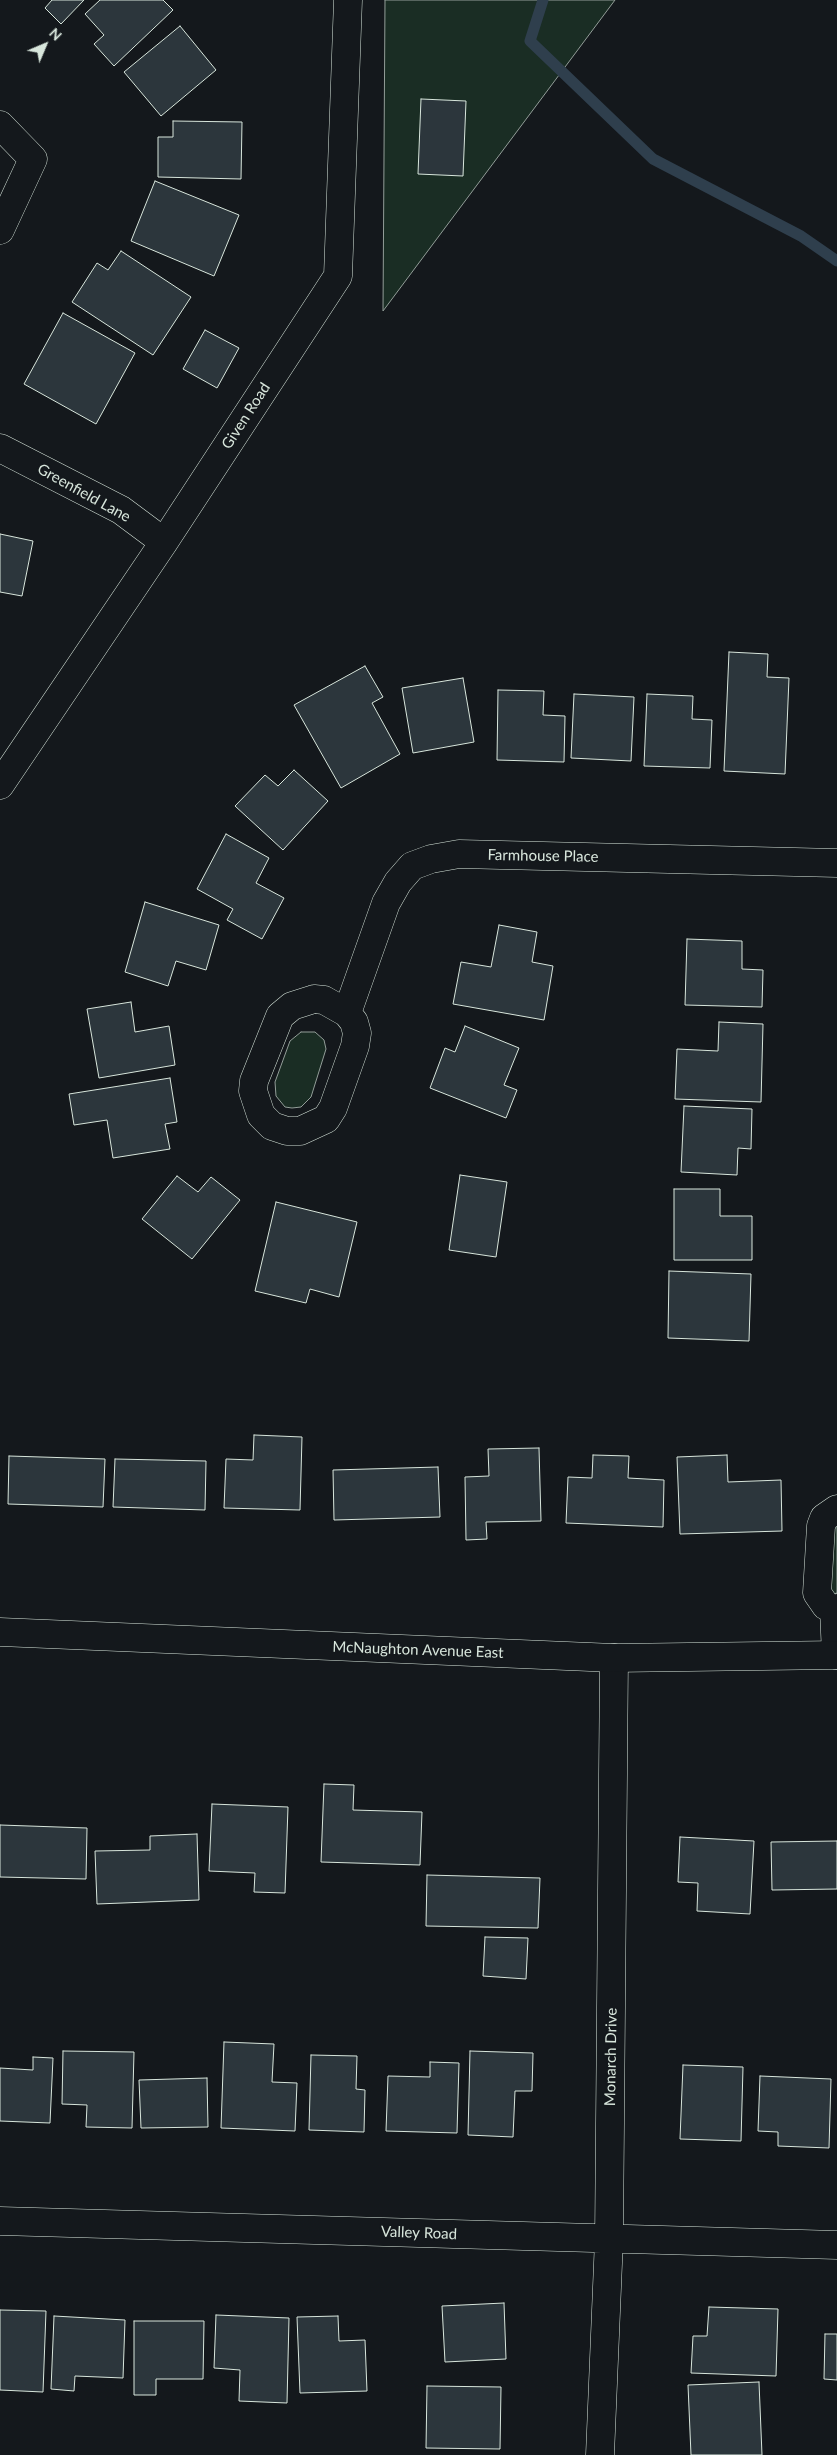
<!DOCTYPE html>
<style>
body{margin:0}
#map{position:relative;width:837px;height:2455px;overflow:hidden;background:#14181c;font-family:Lato,sans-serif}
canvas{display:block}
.north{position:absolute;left:20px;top:20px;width:50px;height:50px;-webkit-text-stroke:4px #14181c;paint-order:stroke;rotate:45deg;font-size:14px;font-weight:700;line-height:20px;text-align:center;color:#d8e6dc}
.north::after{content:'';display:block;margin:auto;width:18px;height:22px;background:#d8e6dc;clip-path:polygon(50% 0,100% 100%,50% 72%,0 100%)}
</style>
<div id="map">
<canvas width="837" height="2455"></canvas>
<div class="north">N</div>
</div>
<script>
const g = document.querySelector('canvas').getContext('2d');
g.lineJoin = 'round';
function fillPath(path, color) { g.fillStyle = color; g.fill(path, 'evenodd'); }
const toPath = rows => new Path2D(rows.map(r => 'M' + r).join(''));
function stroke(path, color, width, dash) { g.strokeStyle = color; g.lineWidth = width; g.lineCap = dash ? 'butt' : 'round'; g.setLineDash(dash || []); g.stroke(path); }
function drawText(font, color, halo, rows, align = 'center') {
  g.font = font + ' Lato,sans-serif'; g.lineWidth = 4; g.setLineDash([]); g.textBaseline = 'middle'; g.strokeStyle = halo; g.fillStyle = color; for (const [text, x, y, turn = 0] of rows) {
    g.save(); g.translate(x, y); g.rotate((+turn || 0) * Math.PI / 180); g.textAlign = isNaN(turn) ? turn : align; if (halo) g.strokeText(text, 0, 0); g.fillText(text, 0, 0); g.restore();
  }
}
const green = toPath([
 [385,0,615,0,383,311,385,0],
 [301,1032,315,1032,324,1040,326,1049,311,1097,301,1107,292,1108,285,1107,276,1096,275,1082,290,1041,301,1032],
 [837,1522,837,1593,833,1594,830,1593,830,1528,837,1522]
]);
fillPath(green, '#1a2d24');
stroke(green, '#939e99', 1);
stroke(toPath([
 [543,0,530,41,653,159,801,236,837,261]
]), '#2f3f4d', 11);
const building = toPath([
 [52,0,84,0,61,24,45,8,52,0],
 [100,0,163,0,173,10,114,66,94,44,104,35,85,14,100,0],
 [180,26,216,70,161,116,124,72,180,26],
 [421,99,466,101,463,176,418,174,421,99],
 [173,121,242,122,241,179,158,177,158,137,173,137,173,121],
 [155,181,239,215,214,276,131,241,155,181],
 [121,251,191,297,153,355,72,302,97,263,108,270,121,251],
 [63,313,135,353,96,424,24,384,63,313],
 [205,330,239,348,217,388,183,369,205,330],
 [0,534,33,541,22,596,0,592,0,534],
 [729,652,768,654,767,677,789,678,785,774,724,771,729,652],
 [365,666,383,697,372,703,400,754,341,788,294,705,365,666],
 [463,678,474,742,413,753,402,688,463,678],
 [498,690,544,691,543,715,565,716,564,762,497,760,498,690],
 [574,694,634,697,631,761,571,758,574,694],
 [647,694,693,696,692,719,712,720,710,768,644,766,647,694],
 [294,770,328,801,283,850,235,806,265,775,278,786,294,770],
 [226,834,269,858,256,883,284,898,262,939,227,920,233,909,197,889,226,834],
 [145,902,219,925,206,970,176,961,168,986,125,972,145,902],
 [499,925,537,932,532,962,553,966,544,1020,453,1004,461,962,491,967,499,925],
 [687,939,742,941,742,969,763,970,762,1007,685,1005,687,939],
 [131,1002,135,1032,169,1026,175,1065,99,1078,87,1009,131,1002],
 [719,1022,763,1024,761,1102,675,1099,677,1049,718,1051,719,1022],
 [465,1026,519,1048,504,1085,517,1090,506,1118,430,1088,445,1048,455,1052,465,1026],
 [170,1078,177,1122,165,1124,170,1149,113,1158,107,1120,74,1125,69,1094,170,1078],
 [684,1106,752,1109,751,1149,738,1148,737,1175,681,1172,684,1106],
 [460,1175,507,1182,496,1257,449,1250,460,1175],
 [177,1176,198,1192,211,1177,240,1200,192,1259,142,1219,177,1176],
 [674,1189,720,1189,720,1216,752,1216,752,1260,674,1260,674,1189],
 [276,1202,357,1222,339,1297,310,1289,306,1303,255,1291,276,1202],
 [669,1271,751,1274,749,1341,668,1338,669,1271],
 [254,1435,302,1437,300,1510,224,1508,226,1459,253,1460,254,1435],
 [539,1448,541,1521,486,1522,487,1539,466,1540,465,1477,489,1476,488,1449,539,1448],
 [593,1455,629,1456,628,1478,664,1480,663,1527,566,1523,568,1477,592,1478,593,1455],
 [727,1455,728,1482,781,1480,782,1531,680,1534,677,1457,727,1455],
 [9,1456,105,1459,103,1507,8,1504,9,1456],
 [115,1459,206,1461,205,1510,113,1507,115,1459],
 [438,1467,440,1517,334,1520,333,1470,438,1467],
 [324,1784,354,1785,353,1810,422,1812,420,1865,321,1862,324,1784],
 [212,1804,288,1807,285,1893,254,1892,255,1873,209,1871,212,1804],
 [0,1825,87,1828,86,1879,0,1877,0,1825],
 [197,1834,199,1900,97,1904,95,1851,150,1850,150,1836,197,1834],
 [680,1837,754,1841,750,1914,697,1911,698,1883,678,1882,680,1837],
 [837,1841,837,1889,772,1890,771,1842,837,1841],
 [427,1875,540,1878,538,1928,426,1926,427,1875],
 [485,1937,528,1938,526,1979,483,1976,485,1937],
 [224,2042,274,2044,272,2082,297,2083,295,2131,221,2128,224,2042],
 [63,2051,134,2052,132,2128,86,2127,87,2105,62,2104,63,2051],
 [470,2051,533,2053,532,2091,515,2091,513,2137,468,2135,470,2051],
 [311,2055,357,2056,356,2089,365,2090,364,2132,309,2130,311,2055],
 [33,2057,53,2058,50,2123,0,2121,0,2068,33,2070,33,2057],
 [430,2062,459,2063,457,2133,386,2131,388,2076,430,2077,430,2062],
 [683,2065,743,2067,741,2141,680,2139,683,2065],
 [760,2076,831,2079,829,2148,778,2146,778,2132,758,2131,760,2076],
 [207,2078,208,2127,141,2128,139,2080,207,2078],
 [504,2303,506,2359,445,2362,442,2306,504,2303],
 [709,2307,778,2309,776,2376,691,2373,693,2336,707,2336,709,2307],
 [0,2310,46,2311,43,2392,0,2390,0,2310],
 [216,2315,289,2318,287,2403,239,2401,240,2370,214,2368,216,2315],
 [54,2316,125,2320,123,2378,75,2376,74,2391,51,2389,54,2316],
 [338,2316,339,2341,365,2340,367,2391,300,2393,297,2317,338,2316],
 [134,2321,204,2321,203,2379,156,2379,156,2395,134,2395,134,2321],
 [825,2334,837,2334,837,2380,824,2379,825,2334],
 [759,2382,762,2455,691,2455,688,2385,759,2382],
 [427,2386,501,2387,500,2449,426,2448,427,2386]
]);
fillPath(building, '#2c363c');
stroke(building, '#d8e6dc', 1);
const street = toPath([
 [0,125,33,159,0,230],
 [0,448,121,510,164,542],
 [0,785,164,542,338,276,348,0],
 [314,999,324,1000,347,1013,354,1022,357,1033,355,1046,333,1108,326,1119,300,1131,287,1131,272,1126,261,1115,253,1091,254,1081,280,1016,292,1006,314,999],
 [347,1013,386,903,398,882,412,866,431,859,459,854,837,863],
 [837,1509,824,1518,821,1526,817,1593,826,1606,834,1609,837,1608],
 [834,1609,836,1655],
 [0,2221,837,2245],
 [600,2455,609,2239,614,1658]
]);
const secondary = toPath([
 [0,1632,614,1658,837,1655]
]);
stroke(street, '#d8e6dc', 29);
stroke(secondary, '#d8e6dc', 29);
stroke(street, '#14181c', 28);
stroke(secondary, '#14181c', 28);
drawText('15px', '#d8e6dc', '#14181c', [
 ["Given Road",246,416,-57],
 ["Greenfield Lane",84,493,29],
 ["Farmhouse Place",543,856,1],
 ["McNaughton Avenue East",418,1650,2],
 ["Monarch Drive",611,2057,-89],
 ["Valley Road",419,2233,2]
]);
</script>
